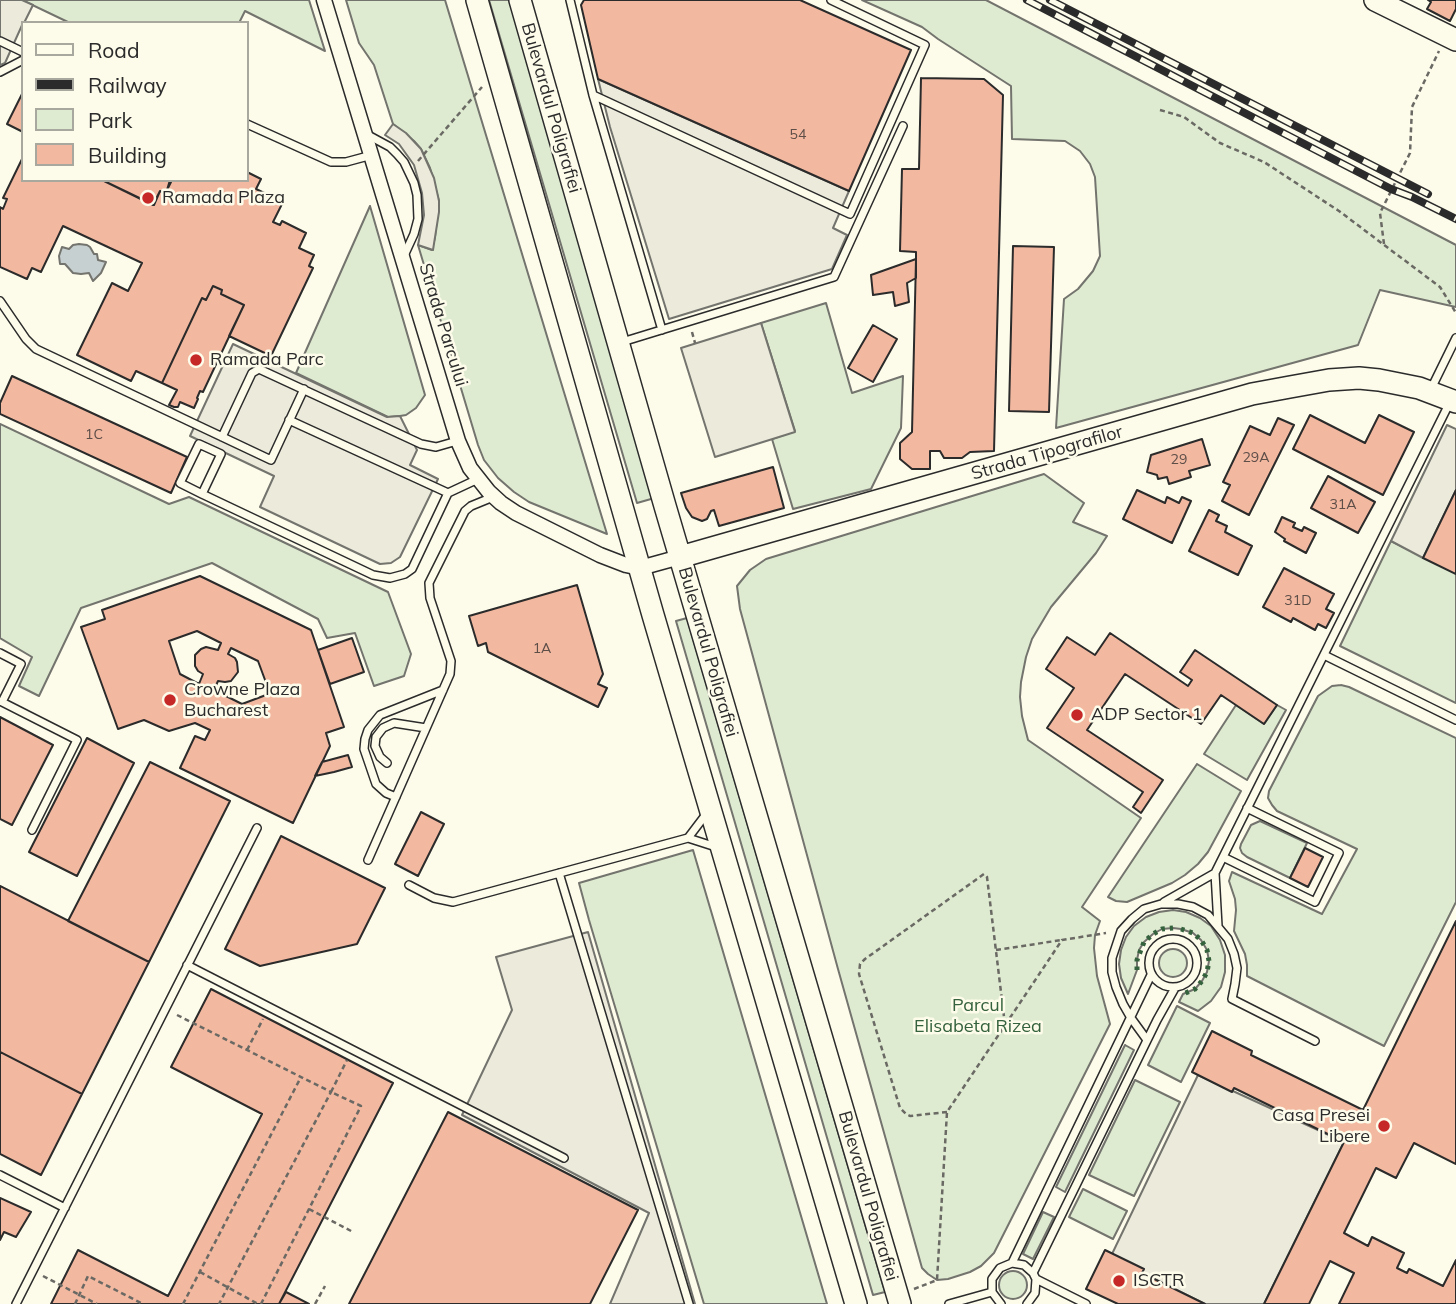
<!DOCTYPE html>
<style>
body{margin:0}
#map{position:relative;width:1456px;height:1304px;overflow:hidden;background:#fdfbea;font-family:Mulish,sans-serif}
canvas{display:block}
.legend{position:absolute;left:21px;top:21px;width:228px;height:161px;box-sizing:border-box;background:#fdfbea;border:2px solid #a9a89e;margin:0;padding:9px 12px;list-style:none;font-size:21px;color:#2b2b2b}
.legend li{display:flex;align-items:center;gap:14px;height:35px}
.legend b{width:35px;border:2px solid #a9a89e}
</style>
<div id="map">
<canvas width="1456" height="1304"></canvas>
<ul class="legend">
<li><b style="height:9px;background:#fdfbea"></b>Road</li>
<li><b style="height:9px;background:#2b2b2b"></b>Railway</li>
<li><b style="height:19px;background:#deebd1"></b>Park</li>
<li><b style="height:19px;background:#f2b8a0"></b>Building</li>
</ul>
</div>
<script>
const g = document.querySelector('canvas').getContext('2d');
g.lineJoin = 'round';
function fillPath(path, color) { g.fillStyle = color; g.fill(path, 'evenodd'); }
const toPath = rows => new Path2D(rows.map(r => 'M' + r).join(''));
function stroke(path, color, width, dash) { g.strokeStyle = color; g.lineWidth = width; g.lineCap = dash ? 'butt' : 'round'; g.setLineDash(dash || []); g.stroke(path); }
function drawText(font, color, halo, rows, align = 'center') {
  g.font = font + ' Mulish,sans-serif'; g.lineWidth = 5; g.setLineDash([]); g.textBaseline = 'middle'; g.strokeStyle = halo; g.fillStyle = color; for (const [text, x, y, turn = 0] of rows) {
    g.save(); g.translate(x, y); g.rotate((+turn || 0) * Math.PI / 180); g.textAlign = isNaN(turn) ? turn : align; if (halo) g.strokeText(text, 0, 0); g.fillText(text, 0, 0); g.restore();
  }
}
const green = toPath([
 [22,0,309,0,325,51,245,11,239,23,70,23,22,0],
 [346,0,445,0,607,534,529,502,514,492,498,478,484,460,478,445,418,245,432,250,435,237,439,201,430,168,421,149,414,141,393,124,374,65,359,43,346,0],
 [489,0,512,0,658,497,637,503,489,0],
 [862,0,986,0,1456,245,1456,307,1380,290,1358,345,1056,428,1064,299,1078,289,1093,271,1100,256,1095,177,1090,164,1080,151,1065,141,1012,139,1011,86,938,39,922,27,862,0],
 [370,206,425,395,416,408,406,415,400,416,388,417,296,373,370,206],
 [826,303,852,393,903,376,901,428,871,489,793,509,772,439,795,431,761,323,826,303],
 [0,424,169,504,189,497,388,592,411,654,404,676,374,686,355,633,327,638,318,619,212,563,81,608,39,696,19,686,32,657,0,638,0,424],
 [1044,474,1084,503,1073,522,1107,536,1096,553,1051,607,1032,639,1026,657,1021,682,1020,697,1022,716,1028,740,1141,818,1082,907,1100,921,1095,935,1094,948,1097,976,1110,1024,994,1253,981,1266,970,1272,948,1279,937,1280,928,1274,922,1268,838,969,740,609,737,586,750,570,766,559,1044,474],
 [1456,490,1456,703,1340,646,1391,541,1423,557,1456,490],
 [687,618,885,1292,873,1295,676,621,687,618],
 [1341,685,1349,687,1456,738,1456,902,1384,1046,1247,976,1247,965,1245,954,1234,931,1236,910,1235,899,1229,881,1232,872,1322,914,1357,849,1277,811,1272,805,1268,798,1269,791,1318,696,1332,686,1341,685],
 [1236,705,1264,724,1277,705,1286,710,1247,780,1204,754,1236,705],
 [1197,764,1241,791,1208,852,1198,864,1185,875,1172,883,1127,902,1116,901,1108,897,1197,764],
 [1260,821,1307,843,1290,878,1247,857,1242,853,1240,848,1241,844,1251,825,1260,821],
 [693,850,827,1304,704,1304,589,920,579,883,693,850],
 [1173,910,1186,912,1200,918,1211,926,1220,940,1225,955,1225,972,1221,987,1211,1001,1198,1011,1179,1002,1183,994,1195,989,1202,981,1207,972,1209,961,1207,950,1201,940,1193,933,1181,929,1173,928,1162,929,1153,934,1144,942,1139,950,1137,960,1137,970,1128,994,1121,978,1119,964,1121,950,1126,937,1134,926,1146,917,1159,912,1173,910],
 '1159 963a14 14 0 1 1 28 0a14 14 0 1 1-28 0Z',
 [1177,1006,1210,1023,1181,1082,1148,1065,1177,1006],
 [1125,1045,1134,1050,1065,1192,1056,1187,1125,1045],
 [1135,1080,1180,1102,1134,1196,1089,1175,1135,1080],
 [1083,1189,1127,1211,1113,1239,1069,1217,1083,1189],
 [1043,1212,1054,1217,1033,1259,1023,1254,1043,1212],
 '999 1285a14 14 0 1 1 28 0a14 14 0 1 1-28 0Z'
]);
fillPath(green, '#deebd1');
stroke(green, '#74746e', 2);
const parking = toPath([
 [0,0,22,0,33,5,24,23,23,23,5,63,0,65,0,0],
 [598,79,849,191,833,228,847,235,832,269,669,319,610,127,598,79],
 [393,124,406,133,421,149,434,178,439,201,439,212,433,250,418,245,424,215,422,193,414,165,399,144,385,135,393,124],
 [761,323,795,432,715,457,681,348,761,323],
 [233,344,387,417,400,416,417,450,410,465,438,479,400,557,391,563,380,564,260,507,274,476,190,436,233,344],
 [1447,425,1456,429,1456,490,1423,558,1391,541,1447,425],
 [588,932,695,1304,610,1304,649,1213,462,1115,512,1010,496,957,588,932],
 [1198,1075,1344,1142,1264,1304,1205,1304,1142,1273,1112,1254,1198,1075]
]);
fillPath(parking, '#eceadb');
stroke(parking, '#74746e', 2);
const water = toPath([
 [79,244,87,245,90,247,94,254,97,254,98,260,106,262,101,273,93,281,89,273,81,274,73,273,65,264,60,264,59,256,62,247,69,249,73,245,79,244]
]);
fillPath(water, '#c7d0d0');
stroke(water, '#74746e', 2);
const building = toPath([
 [584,0,800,0,911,50,849,191,598,79,581,5,584,0],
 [1428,0,1456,0,1456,9,1450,21,1427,9,1431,2,1428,0],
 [921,78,984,79,1003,95,994,451,970,452,962,458,944,458,940,451,930,451,930,469,912,469,900,459,900,443,912,432,916,259,916,252,900,251,902,169,919,169,921,78],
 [23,92,23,132,7,124,23,92],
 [23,157,23,180,102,180,154,205,160,191,163,192,167,190,170,180,247,180,247,172,261,179,256,189,283,202,273,222,280,225,282,221,306,233,299,248,314,255,309,266,313,268,271,356,229,336,244,305,221,294,222,290,213,286,206,300,202,298,162,383,136,371,131,381,77,355,112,283,128,291,142,263,63,226,41,272,32,268,27,279,0,267,0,207,3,209,7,199,3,198,23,157],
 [102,180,170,180,171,182,167,190,163,192,160,191,153,205,102,180],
 [1013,246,1054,247,1049,412,1009,411,1013,246],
 [916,259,916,278,907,283,909,302,895,306,893,292,873,295,871,275,916,259],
 [213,286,222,290,221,294,244,305,203,392,200,391,197,398,198,399,194,408,180,402,178,407,174,407,169,405,177,390,162,383,202,298,206,300,213,286],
 [873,325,897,339,873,382,848,368,873,325],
 [12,376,187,457,171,493,0,414,0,403,12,376],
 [1310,415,1365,443,1379,415,1414,432,1383,495,1293,449,1310,415],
 [1278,418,1294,425,1249,515,1222,501,1230,485,1223,482,1250,426,1270,435,1278,418],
 [1202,439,1210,465,1189,471,1191,477,1169,484,1167,477,1158,479,1157,475,1147,472,1151,455,1202,439],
 [773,467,784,508,719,526,714,510,711,511,707,519,702,521,692,517,686,508,681,493,773,467],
 [1328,476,1375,502,1358,533,1311,508,1328,476],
 [1137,490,1165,503,1167,497,1179,503,1182,497,1191,501,1172,543,1123,519,1137,490],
 [1456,490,1456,574,1423,558,1456,490],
 [1209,510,1219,515,1216,521,1227,526,1225,532,1252,546,1238,575,1189,551,1209,510],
 [1282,517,1295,523,1293,527,1302,531,1304,527,1316,533,1306,553,1284,541,1285,539,1275,532,1282,517],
 [1284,568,1334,594,1326,609,1334,613,1326,628,1318,624,1315,630,1293,618,1291,622,1263,607,1284,568],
 [200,576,311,630,344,727,326,733,330,746,293,823,180,768,195,736,205,740,210,730,195,723,169,731,144,720,118,729,81,627,105,619,102,610,200,576],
 [197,631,221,643,218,650,206,647,201,649,195,655,195,666,198,671,203,674,199,684,180,674,169,641,197,631],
 [231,648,258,661,268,688,266,695,242,704,214,690,218,681,225,682,231,681,238,672,237,662,235,658,228,654,231,648],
 [577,585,603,674,598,684,607,688,598,707,488,652,486,643,478,646,469,616,577,585],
 [1110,633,1188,686,1192,680,1180,672,1195,650,1277,705,1264,724,1221,695,1201,724,1125,674,1087,730,1163,780,1141,813,1133,807,1143,792,1047,728,1074,688,1046,669,1067,637,1095,655,1110,633],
 [352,638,364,672,330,684,318,650,352,638],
 [0,717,53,745,12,825,0,819,0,717],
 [87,738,134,763,77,876,29,852,87,738],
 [348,755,352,767,334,772,315,776,322,762,348,755],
 [150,762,230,801,149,962,68,921,150,762],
 [421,812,444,824,418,876,395,864,421,812],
 [281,836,385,888,357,944,260,966,225,949,281,836],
 [1305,848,1323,857,1308,887,1290,878,1305,848],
 [0,886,149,962,82,1094,0,1052,0,886],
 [1456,921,1456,1164,1414,1143,1396,1178,1376,1168,1344,1233,1368,1246,1372,1237,1404,1253,1397,1268,1407,1273,1409,1269,1443,1286,1456,1260,1456,1304,1339,1304,1354,1273,1330,1261,1309,1304,1264,1304,1344,1142,1234,1088,1232,1092,1192,1072,1212,1031,1252,1051,1251,1055,1363,1110,1456,921],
 [211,989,393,1083,279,1304,51,1304,78,1250,168,1296,262,1114,171,1067,211,989],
 [0,1052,82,1094,41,1175,0,1154,0,1052],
 [448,1112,638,1210,590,1304,349,1304,448,1112],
 [0,1198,31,1212,16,1237,4,1232,0,1240,0,1198],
 [1105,1250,1144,1269,1142,1273,1205,1304,1118,1304,1086,1289,1105,1250],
 [286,1292,309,1304,279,1304,286,1292]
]);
fillPath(building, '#f2b8a0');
stroke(building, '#2b2b2b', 2);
const lane = toPath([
 [570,0,593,95,662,330],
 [0,41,23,52],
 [0,72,23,60],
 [593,95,850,214,925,45,831,0],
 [247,124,331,162,346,162,372,155],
 [366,134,390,147,397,154,404,162,414,183,417,195,418,219,414,234,403,258],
 [0,301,26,339,36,349,271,460,304,389],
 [622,342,834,277,903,126],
 [1430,391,1456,338],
 [289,420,448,493],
 [222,437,252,373,259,369,421,444,436,447,457,441],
 [202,494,180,483,199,444,221,454,202,494,373,575,390,578,405,574,412,569,448,493,478,479],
 [0,653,21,664,2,702,77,740,32,830],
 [1324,655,1456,720],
 [387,763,380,757,375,746,376,737,383,728,394,723,426,728],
 [396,797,386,793,376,784,364,749,365,739,368,730,380,715,443,690],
 [688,838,707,813],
 [1223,857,1315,902,1339,853,1247,808],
 [368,860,450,674,451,661,430,598,429,583,465,511,471,506,493,497],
 [559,873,689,1304],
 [409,885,434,898,453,902,688,838,716,847],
 [1164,902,1215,873],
 [1218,926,1215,873,1449,404],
 '1149 963a24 24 0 1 1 48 0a24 24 0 1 1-48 0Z',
 [187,965,564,1158],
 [1147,1040,1131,1018,1123,1004,1116,987,1112,972,1112,958,1121,931,1132,919,1144,909,1161,904,1178,904,1193,907,1208,915,1228,939,1234,954,1237,968,1235,984,1232,999,1315,1041],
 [0,1175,65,1208],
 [1012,1263,1151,975],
 [1033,1273,1157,1020,1175,988],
 [1036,1279,1086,1304],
 [16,1304,257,828],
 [949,1304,992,1292],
 [1001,1304,992,1292,992,1279,1000,1268,1012,1263,1024,1265,1033,1273,1036,1279,1035,1293,1027,1304]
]);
const street = toPath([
 [324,0,458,441,470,468,489,492,501,503,516,513,600,555,626,565,640,568,680,557]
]);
const secondary = toPath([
 [477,0,653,615,856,1304],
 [520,0,665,506,900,1304],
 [1375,0,1456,40],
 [680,557,1252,394,1290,387,1329,380,1359,378,1379,380,1419,388,1456,402]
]);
stroke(lane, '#2b2b2b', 10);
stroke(street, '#2b2b2b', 17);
stroke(secondary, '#2b2b2b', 24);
stroke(toPath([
 [1160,110,1184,117,1220,143,1264,162,1339,211,1440,287,1456,313],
 [418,161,482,87],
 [1384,244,1380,213,1410,153,1412,107,1439,51],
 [692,332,695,343],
 [996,950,1062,940],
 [177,1015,331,1092,219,1304],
 [247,1050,263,1019],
 [947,1112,910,1116,906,1114,900,1108,859,974,860,964,865,959,984,874,987,877,1005,1025],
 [309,1209,353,1232],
 [200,1272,258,1304],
 [43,1276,97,1304],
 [914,1289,937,1280,947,1112,1062,940,1106,933],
 [75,1304,88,1276,143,1304],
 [183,1304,301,1077],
 [261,1304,361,1106,331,1092,347,1060],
 [315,1304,325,1286]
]), '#6a6964', 2.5, [5, 3.5]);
stroke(lane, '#fdfbea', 7);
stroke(street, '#fdfbea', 14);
stroke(secondary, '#fdfbea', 21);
const rail = toPath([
 [1027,0,1391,189,1412,197,1456,219],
 [1050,0,1428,194]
]);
stroke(rail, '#2b2b2b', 8);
stroke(rail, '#fdfbea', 5, [16]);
stroke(toPath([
 [1181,929,1193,933,1201,940,1207,950,1209,961,1207,972,1202,981,1195,989,1183,994],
 [1137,970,1137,960,1144,942,1153,934,1162,929,1173,928]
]), '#34623c', 5, [3.5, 5]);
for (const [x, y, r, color] of [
 [148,198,7,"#c62828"],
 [196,360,7,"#c62828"],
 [170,700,7,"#c62828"],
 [1077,715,7,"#c62828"],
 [1384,1126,7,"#c62828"],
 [1119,1281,7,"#c62828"]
]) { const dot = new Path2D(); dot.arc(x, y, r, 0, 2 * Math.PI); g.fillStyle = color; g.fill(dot); stroke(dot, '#fdfbea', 2.5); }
drawText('14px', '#5d4e48', null, [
 ["54",798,135],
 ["1C",94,435],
 ["29A",1256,458],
 ["29",1179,460],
 ["31A",1343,505],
 ["31D",1298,601],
 ["1A",542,649]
]);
drawText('18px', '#2b2b2b', '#fdfbea', [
 ["Bulevardul Poligrafiei",551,108,74],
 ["Strada Parcului",443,325,73],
 ["Strada Tipografilor",1047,453,-16],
 ["Bulevardul Poligrafiei",708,652,74],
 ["Bulevardul Poligrafiei",868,1196,74]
]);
drawText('18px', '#2b2b2b', '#fdfbea', [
 ["Ramada Plaza",162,198],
 ["Ramada Parc",210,360],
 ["Crowne Plaza",184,690],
 ["Bucharest",184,711],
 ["ADP Sector 1",1091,715],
 ["Casa Presei",1370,1116,"right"],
 ["Libere",1370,1137,"right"],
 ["ISCTR",1133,1281]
], 'left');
drawText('18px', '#34623c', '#fdfbea', [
 ["Parcul",978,1006],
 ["Elisabeta Rizea",978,1027]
]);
</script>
